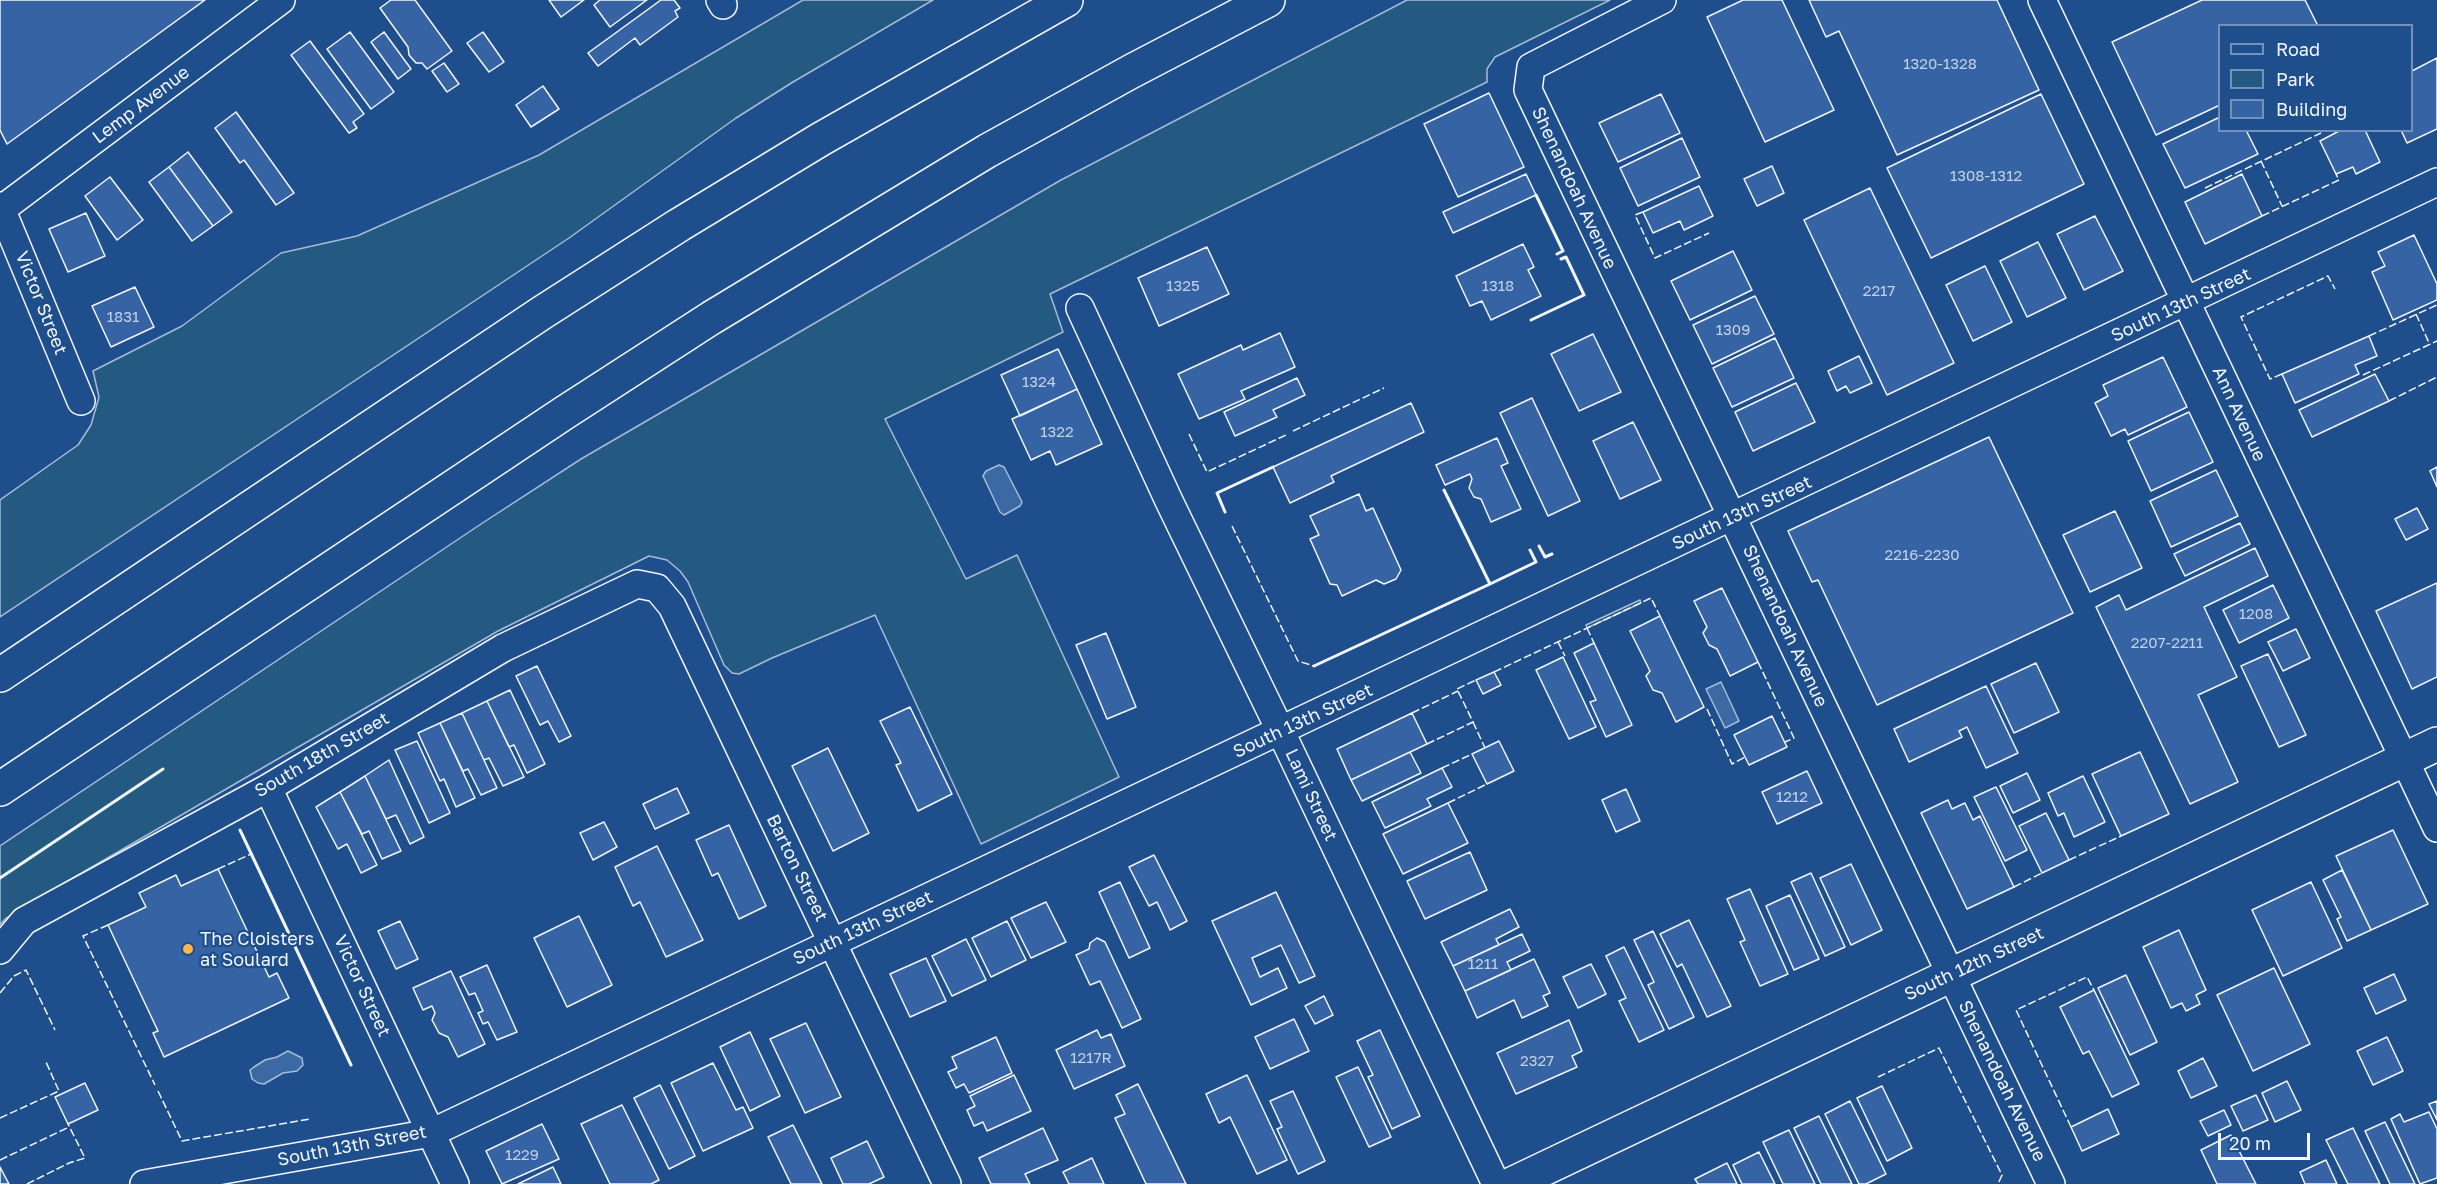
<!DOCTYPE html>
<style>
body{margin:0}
#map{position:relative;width:2437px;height:1184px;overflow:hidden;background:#1f4e8c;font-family:"Golos Text",sans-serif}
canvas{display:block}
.legend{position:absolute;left:2218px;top:24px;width:195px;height:108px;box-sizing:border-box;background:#1f4e8c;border:2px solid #7391ba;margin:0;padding:8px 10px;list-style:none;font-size:18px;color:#f2f6ff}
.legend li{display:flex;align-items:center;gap:12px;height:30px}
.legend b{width:30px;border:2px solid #7391ba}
.scale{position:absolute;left:2218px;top:1133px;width:92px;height:27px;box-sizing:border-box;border:3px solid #f2f6ff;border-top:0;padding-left:8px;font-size:18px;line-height:21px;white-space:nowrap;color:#f2f6ff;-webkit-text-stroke:4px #1f4e8c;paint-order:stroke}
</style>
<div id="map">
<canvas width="2437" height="1184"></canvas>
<ul class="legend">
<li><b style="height:8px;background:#1f4e8c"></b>Road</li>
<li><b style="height:16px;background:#245a82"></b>Park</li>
<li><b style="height:16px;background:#3563a3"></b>Building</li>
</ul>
<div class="scale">20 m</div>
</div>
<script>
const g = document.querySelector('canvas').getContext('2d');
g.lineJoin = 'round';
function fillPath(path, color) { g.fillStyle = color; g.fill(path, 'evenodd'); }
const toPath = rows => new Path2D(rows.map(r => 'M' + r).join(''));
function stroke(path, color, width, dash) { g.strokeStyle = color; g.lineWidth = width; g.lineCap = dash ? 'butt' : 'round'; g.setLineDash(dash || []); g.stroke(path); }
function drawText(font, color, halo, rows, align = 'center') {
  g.font = font + ' "Golos Text",sans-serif'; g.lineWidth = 4.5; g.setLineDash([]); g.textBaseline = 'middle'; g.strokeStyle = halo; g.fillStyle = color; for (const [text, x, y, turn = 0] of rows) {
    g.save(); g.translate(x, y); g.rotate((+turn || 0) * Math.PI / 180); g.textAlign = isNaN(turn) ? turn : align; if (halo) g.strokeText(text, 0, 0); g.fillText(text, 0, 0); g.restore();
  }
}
const green = toPath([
 [803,0,933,0,793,82,736,118,569,238,0,617,0,500,78,445,91,425,99,397,93,371,182,326,281,253,357,236,539,155,803,0],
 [1407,0,1610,0,1495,57,1487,69,1487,82,1050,294,1063,332,885,419,966,579,1017,555,1119,777,981,844,875,615,772,658,739,674,732,673,724,665,688,582,680,571,667,560,649,556,498,631,49,892,5,919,0,925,0,846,481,524,581,459,1061,180,1407,0],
 [1640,600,1641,603,1587,628,1586,625,1640,600]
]);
fillPath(green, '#245a82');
stroke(green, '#a8bbd7', 1.5);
const water = toPath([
 [999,465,1004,467,1022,502,1020,506,1004,515,1000,512,983,476,986,471,999,465],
 [1721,682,1739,721,1725,728,1706,689,1721,682],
 [288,1051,302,1058,303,1065,297,1071,283,1073,264,1084,258,1083,252,1079,250,1070,254,1067,265,1060,277,1057,288,1051]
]);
fillPath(water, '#3b69a3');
stroke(water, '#a8bbd7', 1.5);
const building = toPath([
 [0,0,205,0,7,144,0,130,0,0],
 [391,0,415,0,452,51,427,69,422,63,416,63,409,55,408,47,380,8,391,0],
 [549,0,584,0,561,17,549,0],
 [600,0,647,0,610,27,594,5,600,0],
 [661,0,674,0,680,8,675,11,678,17,640,45,635,38,598,66,588,53,661,0],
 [1743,0,1782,0,1834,110,1765,142,1707,17,1743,0],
 [1809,0,1997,0,2039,90,1897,155,1839,31,1826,37,1809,0],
 [2202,0,2305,0,2318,26,2220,26,2220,105,2156,135,2112,42,2202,0],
 [350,32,394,92,371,109,327,49,350,32],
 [384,32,411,69,398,79,371,42,384,32],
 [483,32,504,62,489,72,467,43,483,32],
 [310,41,364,114,353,122,357,128,349,133,291,55,310,41],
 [2437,58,2437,129,2407,143,2401,130,2412,130,2412,71,2437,58],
 [444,63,459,84,447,92,432,71,444,63],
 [543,86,559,109,531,127,516,105,543,86],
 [1489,93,1524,167,1458,197,1424,124,1489,93],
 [1661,94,1680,133,1618,162,1599,123,1661,94],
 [2041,94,2084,184,1931,258,1887,168,2041,94],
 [236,112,294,193,276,205,244,160,240,163,215,128,236,112],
 [2220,117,2220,130,2246,130,2258,154,2185,188,2163,144,2220,117],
 [2341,130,2365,130,2380,162,2356,174,2353,167,2336,174,2320,141,2341,130],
 [1682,138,1700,177,1638,206,1620,168,1682,138],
 [188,152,232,212,213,226,169,167,188,152],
 [1772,166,1784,193,1757,206,1744,179,1772,166],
 [169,167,213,226,192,241,149,182,169,167],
 [1526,174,1536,195,1453,233,1443,212,1526,174],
 [2242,174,2262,216,2205,244,2185,202,2242,174],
 [110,177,143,220,117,240,85,196,110,177],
 [1699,186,1713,216,1684,230,1680,221,1653,233,1643,212,1699,186],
 [1870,188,1954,363,1887,395,1804,220,1870,188],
 [86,213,105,256,68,272,49,229,86,213],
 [2095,216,2123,271,2084,290,2057,234,2095,216],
 [2414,235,2437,284,2437,300,2393,320,2372,272,2385,266,2378,252,2414,235],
 [2038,242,2066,298,2027,317,2000,261,2038,242],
 [1523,244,1534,267,1528,270,1541,296,1491,320,1482,301,1470,306,1456,276,1523,244],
 [1207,247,1229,294,1159,326,1138,278,1207,247],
 [1733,251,1752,290,1690,320,1671,281,1733,251],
 [1985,266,2012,322,1973,341,1946,285,1985,266],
 [135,287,154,327,111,347,92,306,135,287],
 [1755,296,1774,334,1712,364,1693,325,1755,296],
 [1280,333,1295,367,1241,391,1245,399,1199,419,1178,374,1241,345,1243,350,1280,333],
 [1593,334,1621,392,1579,411,1551,354,1593,334],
 [2369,336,2377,356,2355,365,2359,374,2295,403,2282,374,2369,336],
 [1775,338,1794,378,1732,407,1713,368,1775,338],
 [1058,349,1077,389,1020,416,1001,375,1058,349],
 [1859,356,1872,383,1850,393,1846,386,1837,391,1828,371,1859,356],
 [2163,357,2187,407,2128,435,2125,429,2111,436,2095,403,2108,396,2103,385,2163,357],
 [2375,374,2389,401,2312,437,2299,410,2375,374],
 [1297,378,1305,395,1273,410,1277,417,1235,436,1224,412,1297,378],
 [1796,383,1815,422,1753,451,1735,412,1796,383],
 [1077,389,1102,444,1056,465,1050,451,1031,460,1012,419,1077,389],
 [1532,398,1580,501,1548,516,1500,413,1532,398],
 [1411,403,1424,432,1331,476,1334,482,1290,503,1273,467,1411,403],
 [2189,412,2213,462,2151,491,2128,441,2189,412],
 [1633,422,1661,480,1620,499,1593,441,1633,422],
 [1989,437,2073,613,1877,705,1818,580,1812,582,1788,531,1989,437],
 [1497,438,1508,463,1501,466,1521,509,1491,522,1481,499,1474,497,1469,488,1472,479,1470,474,1445,485,1436,465,1497,438],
 [2437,467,2437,487,2430,471,2437,467],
 [2216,470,2238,516,2171,547,2150,501,2216,470],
 [1359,494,1366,511,1373,508,1401,570,1396,579,1384,584,1376,580,1342,596,1337,585,1330,584,1310,539,1319,535,1310,516,1359,494],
 [2417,508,2428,529,2406,540,2395,519,2417,508],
 [2115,511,2142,568,2090,592,2063,535,2115,511],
 [2240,523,2250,544,2185,576,2174,554,2240,523],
 [2255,548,2268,576,2204,607,2237,677,2198,695,2238,782,2190,804,2096,607,2119,595,2126,610,2255,548],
 [2437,583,2437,677,2412,689,2376,611,2437,583],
 [2273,585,2289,618,2239,643,2223,610,2273,585],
 [1722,588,1758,662,1730,676,1717,649,1709,645,1703,633,1707,627,1694,601,1722,588],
 [1660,616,1704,707,1676,722,1662,693,1653,690,1646,676,1650,671,1630,631,1660,616],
 [2296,629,2310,658,2283,671,2268,642,2296,629],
 [1106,633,1136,707,1107,719,1076,645,1106,633],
 [1594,643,1632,725,1606,737,1590,702,1596,700,1574,653,1594,643],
 [2268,654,2306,735,2279,747,2241,666,2268,654],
 [1563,657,1596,727,1569,739,1536,670,1563,657],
 [2036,663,2059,712,2014,733,1991,684,2036,663],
 [537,666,571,736,559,742,548,721,540,725,516,676,537,666],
 [1494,672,1501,685,1483,694,1476,680,1494,672],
 [1986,686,2018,753,1986,768,1967,727,1959,731,1962,737,1909,762,1894,729,1986,686],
 [510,690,545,764,527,773,514,745,509,747,487,701,510,690],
 [487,701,524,777,503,786,489,758,484,760,462,713,487,701],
 [910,707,952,794,918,811,896,765,901,763,880,721,910,707],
 [462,713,497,788,481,795,468,769,463,771,440,723,462,713],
 [1412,713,1427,744,1351,780,1337,749,1412,713],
 [1772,716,1787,747,1749,765,1734,735,1772,716],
 [440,723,475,798,456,807,444,779,440,781,418,733,440,723],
 [417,741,450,813,429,823,395,750,417,741],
 [1499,741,1514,771,1487,784,1472,754,1499,741],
 [828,748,869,833,833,851,792,766,828,748],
 [1410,752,1421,773,1362,801,1351,780,1410,752],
 [2140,752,2169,814,2121,836,2092,774,2140,752],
 [389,760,424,837,410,844,396,815,386,819,365,776,389,760],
 [1442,768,1452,787,1427,799,1431,806,1385,828,1372,802,1442,768],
 [1807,771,1822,803,1777,824,1762,792,1807,771],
 [2027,773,2040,800,2013,813,2000,786,2027,773],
 [365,776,401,851,382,859,369,831,362,834,340,792,365,776],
 [2083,776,2105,822,2074,837,2064,813,2058,816,2048,793,2083,776],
 [1996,787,2027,850,2005,861,1974,797,1996,787],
 [677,788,689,813,655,829,643,804,677,788],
 [1626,789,1640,821,1616,832,1602,800,1626,789],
 [340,792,377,865,361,873,347,844,338,849,316,807,340,792],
 [1948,800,1952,809,1965,803,1973,820,1980,816,2014,887,1967,909,1921,813,1948,800],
 [1448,803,1468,843,1403,874,1383,834,1448,803],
 [2046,813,2069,860,2042,873,2019,826,2046,813],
 [604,822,617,847,593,860,580,833,604,822],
 [729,825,766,906,739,919,718,873,712,876,696,840,729,825],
 [2393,830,2428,904,2371,930,2336,856,2393,830],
 [657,846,703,940,666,957,640,902,633,906,615,867,657,846],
 [1470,852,1487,890,1425,919,1407,881,1470,852],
 [1154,855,1187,921,1170,930,1157,902,1149,906,1129,867,1154,855],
 [1851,864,1882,930,1851,945,1820,878,1851,864],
 [218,869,269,977,277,973,289,998,164,1057,153,1033,158,1031,108,925,146,907,139,893,176,875,181,886,218,869],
 [2342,870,2371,930,2347,941,2337,919,2341,917,2323,880,2342,870],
 [1811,873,1845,947,1825,956,1791,882,1811,873],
 [1120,882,1150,948,1129,958,1099,892,1120,882],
 [2311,882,2342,948,2283,976,2252,910,2311,882],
 [1750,889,1788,974,1760,986,1740,942,1745,940,1727,899,1750,889],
 [1276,892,1315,976,1299,983,1281,945,1252,958,1260,977,1278,968,1287,988,1251,1005,1212,921,1276,892],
 [1790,895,1819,959,1794,970,1766,906,1790,895],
 [1046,902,1066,942,1031,958,1011,918,1046,902],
 [1510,909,1519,927,1496,939,1499,945,1453,966,1441,942,1510,909],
 [579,916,612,985,567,1007,534,938,579,916],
 [1689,920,1731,1006,1707,1017,1682,964,1677,967,1660,934,1689,920],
 [400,921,418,959,396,969,378,931,400,921],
 [1007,921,1026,960,991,977,972,938,1007,921],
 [2179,930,2206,990,2196,995,2200,1004,2186,1011,2182,1003,2171,1008,2143,947,2179,930],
 [1653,931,1694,1017,1669,1029,1648,985,1654,982,1634,940,1653,931],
 [1522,934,1530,951,1507,962,1511,970,1465,991,1453,966,1522,934],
 [1097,938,1105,942,1141,1019,1122,1028,1100,981,1090,985,1076,955,1089,949,1090,943,1097,938],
 [966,939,986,980,952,996,932,956,966,939],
 [1624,947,1664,1030,1639,1042,1619,1001,1626,998,1606,956,1624,947],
 [926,958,946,1001,910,1017,890,974,926,958],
 [1534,959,1550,993,1543,996,1548,1006,1522,1018,1514,1000,1477,1018,1465,991,1534,959],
 [1591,964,1606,994,1578,1008,1563,977,1591,964],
 [487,965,517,1032,497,1040,488,1022,483,1024,478,1013,483,1011,475,993,469,995,460,977,487,965],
 [2274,968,2310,1044,2253,1071,2217,995,2274,968],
 [451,971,485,1044,458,1057,448,1037,439,1033,432,1020,435,1013,432,1006,423,1010,413,988,451,971],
 [2394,974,2406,1000,2376,1014,2364,988,2394,974],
 [2126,975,2157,1042,2130,1055,2098,988,2126,975],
 [2094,990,2139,1084,2112,1097,2089,1051,2083,1054,2060,1007,2094,990],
 [1324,996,1333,1015,1315,1024,1305,1006,1324,996],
 [1294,1019,1309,1051,1270,1069,1255,1037,1294,1019],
 [1569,1020,1582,1051,1572,1056,1577,1067,1516,1094,1497,1053,1569,1020],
 [806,1023,841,1097,805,1113,770,1039,806,1023],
 [1097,1030,1101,1038,1111,1034,1125,1066,1074,1089,1056,1050,1097,1030],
 [1380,1030,1420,1116,1392,1129,1368,1077,1373,1075,1357,1041,1380,1030],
 [750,1032,780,1096,750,1111,720,1047,750,1032],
 [996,1037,1012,1073,969,1093,964,1084,956,1088,948,1072,957,1068,952,1057,996,1037],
 [2387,1037,2403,1071,2373,1085,2357,1051,2387,1037],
 [2203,1058,2217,1086,2191,1098,2178,1071,2203,1058],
 [713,1063,736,1110,743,1107,753,1128,703,1151,671,1083,713,1063],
 [1358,1067,1391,1137,1369,1147,1336,1077,1358,1067],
 [1014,1075,1031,1111,987,1131,983,1122,974,1126,967,1110,975,1106,970,1096,1014,1075],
 [1247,1075,1287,1160,1257,1174,1230,1117,1219,1123,1206,1094,1247,1075],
 [2287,1081,2301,1110,2275,1122,2262,1093,2287,1081],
 [85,1083,98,1110,68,1124,55,1097,85,1083],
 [1138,1084,1186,1184,1146,1184,1115,1118,1125,1114,1116,1095,1138,1084],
 [660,1085,695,1156,669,1169,634,1098,660,1085],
 [1882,1086,1912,1148,1887,1161,1857,1098,1882,1086],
 [1293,1091,1325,1161,1298,1174,1277,1129,1282,1127,1270,1101,1293,1091],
 [2256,1095,2268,1120,2243,1131,2231,1106,2256,1095],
 [1850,1101,1886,1174,1866,1184,1859,1184,1825,1114,1850,1101],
 [2437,1101,2437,1120,2429,1104,2437,1101],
 [622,1105,659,1180,651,1184,610,1184,581,1124,622,1105],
 [2108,1109,2119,1134,2082,1151,2071,1127,2108,1109],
 [2224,1110,2231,1125,2208,1136,2200,1121,2224,1110],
 [2429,1112,2437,1129,2437,1178,2420,1184,2391,1119,2400,1114,2404,1122,2429,1112],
 [1819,1116,1852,1184,1821,1184,1794,1128,1819,1116],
 [2385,1122,2415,1184,2390,1184,2365,1131,2385,1122],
 [542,1124,559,1159,502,1184,486,1151,542,1124],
 [793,1125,822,1184,791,1184,768,1137,793,1125],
 [1043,1128,1058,1160,1025,1174,1030,1184,991,1184,979,1158,1043,1128],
 [2353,1128,2380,1184,2348,1184,2326,1140,2353,1128],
 [1789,1130,1815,1184,1783,1184,1763,1142,1789,1130],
 [2231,1135,2256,1184,2217,1184,2201,1150,2231,1135],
 [867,1141,884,1177,869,1184,843,1184,831,1158,867,1141],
 [1759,1152,1775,1184,1742,1184,1733,1165,1759,1152],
 [1092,1158,1104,1184,1069,1184,1063,1172,1092,1158],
 [2326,1160,2337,1184,2305,1184,2300,1172,2326,1160],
 [1727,1163,1737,1184,1698,1184,1695,1179,1727,1163],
 [0,1167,9,1184,0,1184,0,1167],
 [553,1167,561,1184,518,1184,553,1167]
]);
fillPath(building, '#3563a3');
stroke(building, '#f2f6ff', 1.5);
const street = toPath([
 [720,0,723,5],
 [1662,0,1531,67,1528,90,2051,1184],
 [2042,0,2437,828],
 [0,206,81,401],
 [2,209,281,0],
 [1080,308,1169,501,1281,732,1496,1184],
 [268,788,455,1184],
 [0,950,24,921,268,788,503,648,637,584,657,588,672,606,947,1184],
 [144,1184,431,1133,2437,182]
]);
const secondary = toPath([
 [1512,1184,2437,744]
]);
const highway = toPath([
 [0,675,543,312,679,225,821,139,1066,0],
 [0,789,564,413,711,318,987,151,1132,71,1268,0]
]);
stroke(street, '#f2f6ff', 30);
stroke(secondary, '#f2f6ff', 36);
stroke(highway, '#f2f6ff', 36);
stroke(street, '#1f4e8c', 27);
stroke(secondary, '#1f4e8c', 33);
stroke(highway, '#1f4e8c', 33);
stroke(toPath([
 [2261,161,2282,206],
 [2205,188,2321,133],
 [1643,212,1635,215,1655,258,1709,233],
 [2262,216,2339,180,2336,174],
 [2416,314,2430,345],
 [2369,336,2437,305],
 [2282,374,2270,379,2241,317,2328,276,2335,289],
 [2363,375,2437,341],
 [2389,401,2437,377],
 [1293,431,1384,388],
 [1189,434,1207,472,1286,435],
 [1232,526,1298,661,1314,666],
 [1587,628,1594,643],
 [1558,642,1565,656],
 [1758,662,1794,738,1785,742],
 [1494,672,1651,598,1660,616],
 [1707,709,1732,764,1745,757],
 [1412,713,1458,691],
 [1473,722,1485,748],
 [1427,744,1473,722,1457,689,1476,680],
 [1442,768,1472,754],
 [1448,803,1487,784],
 [2069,860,2121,836],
 [218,869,251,854],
 [2014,887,2042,873],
 [108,925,83,936,155,1085],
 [0,993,14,976,26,970,55,1030],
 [1878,1077,1939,1048,2002,1175,1998,1184],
 [158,1091,182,1141,310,1119],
 [0,1118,59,1091,46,1062],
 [2071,1127,2016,1010,2087,977,2094,990],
 [0,1160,69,1127],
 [27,1184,69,1163,85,1158,68,1124]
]), '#f2f6ff', 1.5, [8, 3]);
stroke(toPath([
 [1536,195,1563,251,1557,254],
 [1531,320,1584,295,1566,257,1561,259],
 [1225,512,1217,493,1273,467],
 [1539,546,1545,557,1552,554],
 [1490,584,1536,562,1530,550],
 [1314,666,1490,584,1444,490],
 [240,830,351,1065],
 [0,878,163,769]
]), '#f2f6ff', 3);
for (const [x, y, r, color] of [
 [188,949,6,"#ffb74d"]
]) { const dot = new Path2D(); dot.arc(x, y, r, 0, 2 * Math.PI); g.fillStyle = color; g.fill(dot); stroke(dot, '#1f4e8c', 2); }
drawText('15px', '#c3d1e8', null, [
 ["1320-1328",1940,64],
 ["1308-1312",1986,176],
 ["1325",1183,286],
 ["1318",1498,286],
 ["2217",1879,291],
 ["1831",123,317],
 ["1309",1733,330],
 ["1324",1039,382],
 ["1322",1057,432],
 ["2216-2230",1922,555],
 ["1208",2256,614],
 ["2207-2211",2167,643],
 ["1212",1792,797],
 ["1211",1483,964],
 ["1217R",1091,1058],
 ["2327",1537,1061],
 ["1229",522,1155]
]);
drawText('18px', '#f2f6ff', '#1f4e8c', [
 ["Lemp Avenue",141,105,-37],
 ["Shenandoah Avenue",1574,188,65],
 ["Victor Street",41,303,68],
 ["South 13th Street",2181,305,-25],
 ["Ann Avenue",2239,414,65],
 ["South 13th Street",1742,513,-25],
 ["Shenandoah Avenue",1785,626,65],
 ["South 13th Street",1303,721,-25],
 ["South 18th Street",322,755,-30],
 ["Lami Street",1311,795,65],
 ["Barton Street",797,868,64],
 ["South 13th Street",863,928,-25],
 ["South 12th Street",1974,964,-25],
 ["Victor Street",362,986,65],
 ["Shenandoah Avenue",2002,1081,64],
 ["South 13th Street",352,1146,-11]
]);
drawText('18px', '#f2f6ff', '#1f4e8c', [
 ["The Cloisters",200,939],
 ["at Soulard",200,960]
], 'left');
</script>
